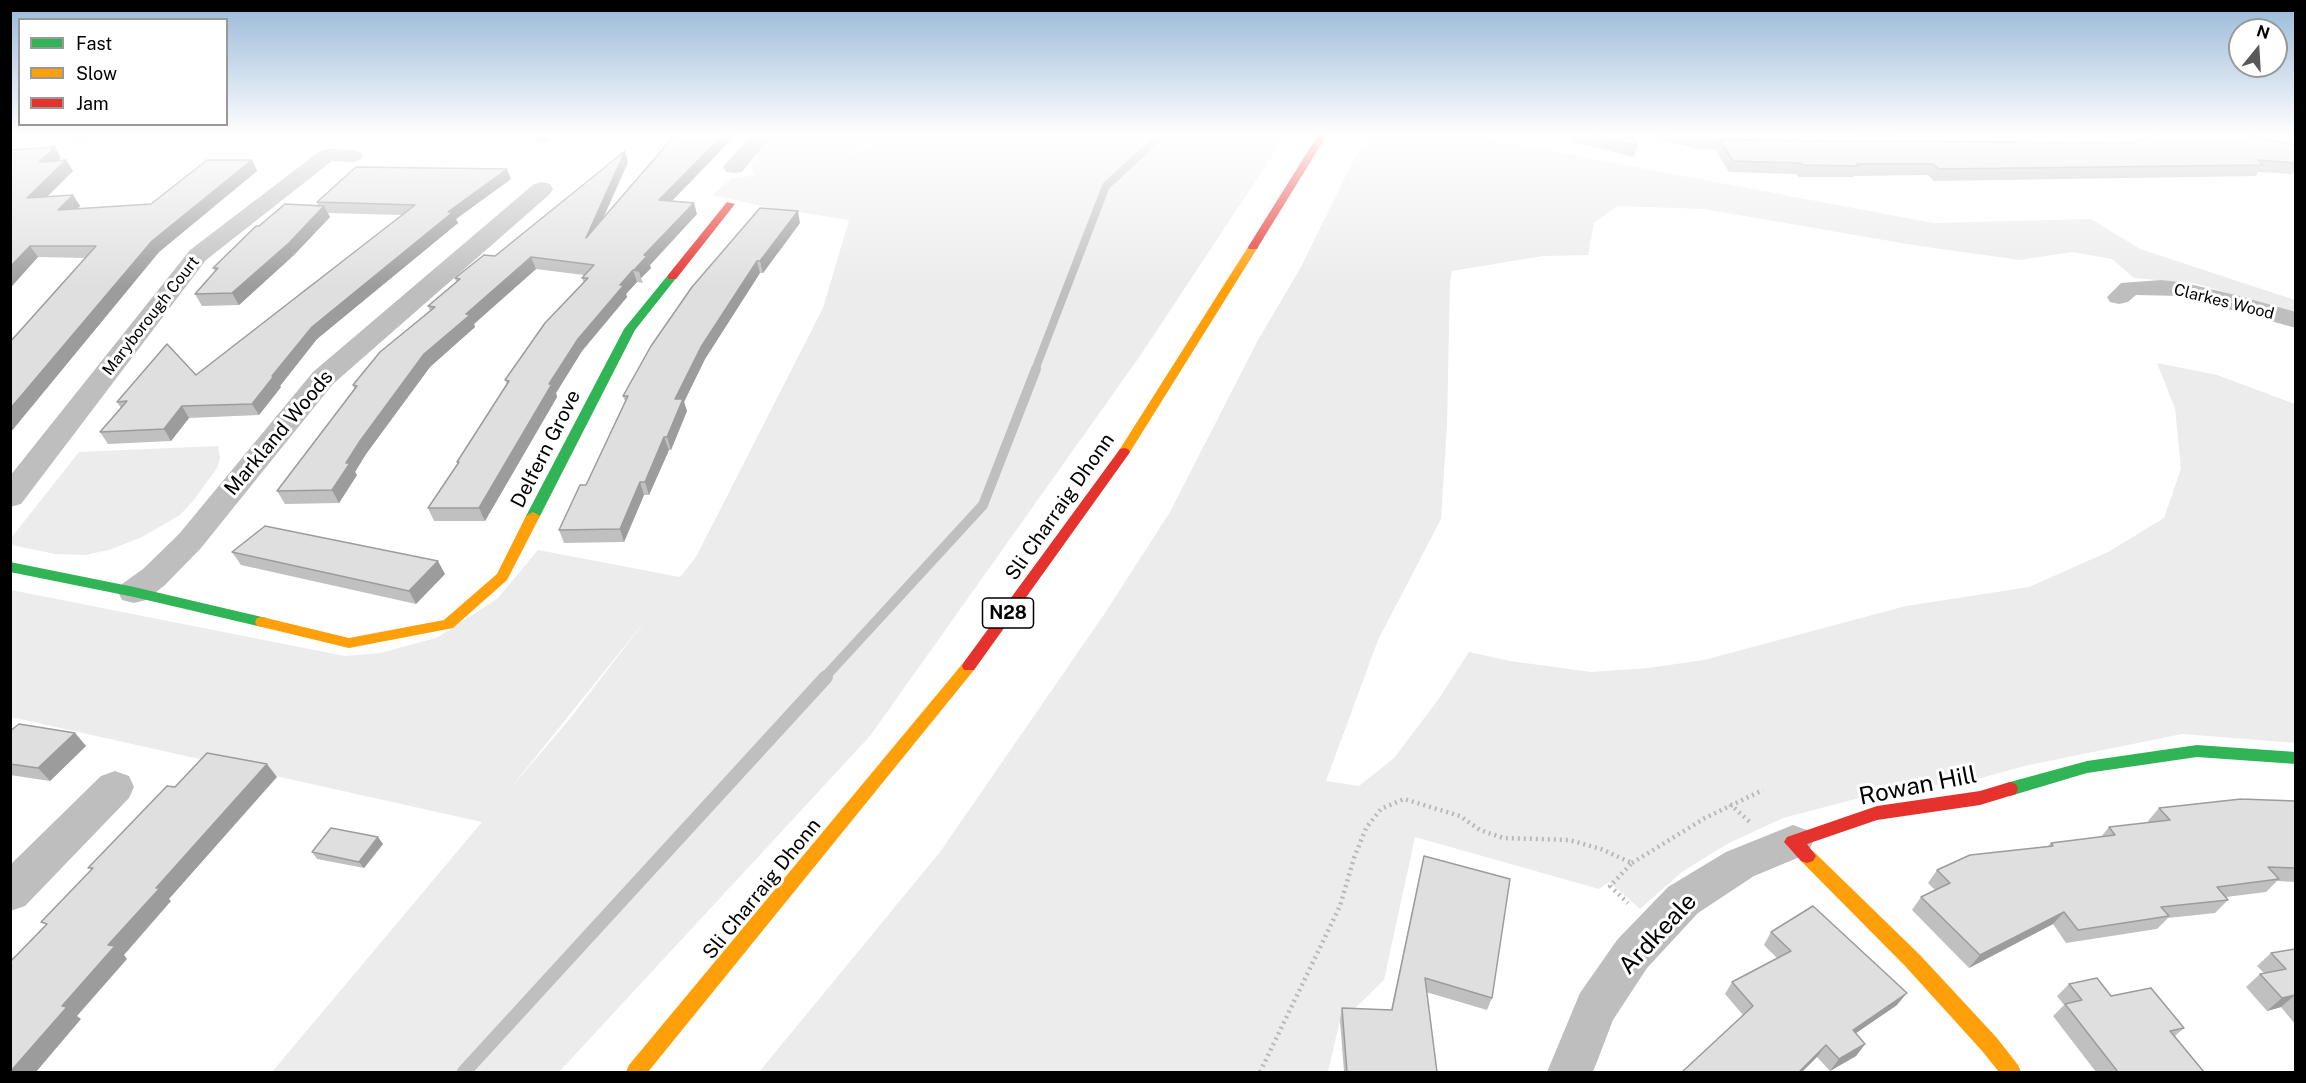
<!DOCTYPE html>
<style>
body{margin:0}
#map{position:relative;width:2306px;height:1083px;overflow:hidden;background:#fff;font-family:"Public Sans",sans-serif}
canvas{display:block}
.frame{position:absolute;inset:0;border:12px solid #000;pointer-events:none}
.legend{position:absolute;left:18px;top:18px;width:210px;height:108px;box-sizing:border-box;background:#fff;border:2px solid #999;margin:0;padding:8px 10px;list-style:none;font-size:18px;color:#000}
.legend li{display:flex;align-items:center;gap:12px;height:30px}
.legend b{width:30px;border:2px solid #999}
.north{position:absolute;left:2228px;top:18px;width:60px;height:60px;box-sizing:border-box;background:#fff;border:2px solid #999;border-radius:50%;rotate:18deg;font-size:16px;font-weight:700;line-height:24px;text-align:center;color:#000}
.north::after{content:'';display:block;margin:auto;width:21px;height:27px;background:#595959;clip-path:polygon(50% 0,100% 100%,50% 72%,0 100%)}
</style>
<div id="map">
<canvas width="2306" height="1083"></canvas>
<div class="frame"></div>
<ul class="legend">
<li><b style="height:8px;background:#30b455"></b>Fast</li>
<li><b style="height:8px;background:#ff9f0a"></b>Slow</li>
<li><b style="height:8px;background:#e5322d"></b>Jam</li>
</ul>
<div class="north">N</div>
</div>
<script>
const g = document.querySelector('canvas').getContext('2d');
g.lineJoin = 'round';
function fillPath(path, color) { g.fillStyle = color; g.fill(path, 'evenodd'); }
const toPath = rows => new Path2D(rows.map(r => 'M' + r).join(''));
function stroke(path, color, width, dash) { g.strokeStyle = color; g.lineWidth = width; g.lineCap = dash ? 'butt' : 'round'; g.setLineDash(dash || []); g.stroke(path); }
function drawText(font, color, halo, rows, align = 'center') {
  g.font = font + ' "Public Sans",sans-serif'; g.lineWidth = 6; g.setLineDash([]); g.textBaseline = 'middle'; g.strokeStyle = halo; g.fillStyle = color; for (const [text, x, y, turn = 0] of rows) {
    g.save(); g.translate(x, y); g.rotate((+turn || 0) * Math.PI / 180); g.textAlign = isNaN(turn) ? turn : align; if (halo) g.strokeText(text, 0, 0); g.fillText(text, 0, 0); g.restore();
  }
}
fillPath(toPath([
 [80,135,201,135,71,143],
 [768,135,891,135,837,158,901,135,1286,135,1140,356,870,736,559,1072,272,1072,482,822,11,717,11,590,345,656,380,653,436,638,497,599,538,550,680,577,696,557,823,308,849,220,766,207,712,195,732,178,755,175,751,166],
 [645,621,568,721,509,790,644,622],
 [1370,135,1466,135,1933,223,2091,219,2140,249,2295,300,2295,312,2194,283,2134,278,2112,259,2072,252,2020,260,1913,245,1704,209,1617,206,1594,223,1588,255,1543,256,1452,271,1450,282,1447,425,1441,519,1378,640,1326,781,1359,786,1394,758,1438,700,1469,652,1510,661,1591,672,1648,668,1704,660,1906,606,2029,587,2108,552,2164,518,2181,469,2175,408,2157,363,2217,375,2295,404,2295,743,2182,734,2029,765,1973,780,1871,795,1783,818,1727,844,1682,872,1640,909,1609,882,1599,889,1415,837,1384,980,1339,1024,1328,1072,759,1072,940,852,1105,613,1170,512,1257,342,1301,267,1353,161],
 [218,446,220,458,217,468,193,501,180,515,142,537,109,550,85,555,55,554,11,545,11,538,79,452]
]), '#ececec');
stroke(toPath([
 [1035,370,1106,186,1161,135]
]), '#bfbfbf', 8);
stroke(toPath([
 [824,678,983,505,1036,369]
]), '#bfbfbf', 10);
stroke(toPath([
 [464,1072,826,677]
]), '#bfbfbf', 14);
stroke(toPath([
 [1730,804,1752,824],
 [1632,863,1705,818,1763,790],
 [1260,1072,1340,906,1354,858,1366,828,1381,809,1404,799,1460,816,1480,830,1503,838,1569,840,1601,849,1632,863,1610,886,1628,903]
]), '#b9b9b9', 4.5, [2, 4]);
fillPath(toPath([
 [534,135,554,135,550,141,543,143,536,141,534,135],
 [751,135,772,135,742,172,734,173,726,172,723,167,751,135],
 [1656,135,1761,139,1768,141,1771,145,1768,149,1761,151,1699,149,1659,139,1656,135],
 [327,149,353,150,360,152,363,156,360,160,353,162,332,161,206,260,21,504,10,507,10,476,190,250,320,151,327,149],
 [542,182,550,184,553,189,550,194,333,384,201,548,165,585,146,600,134,603,122,600,118,592,122,584,143,569,179,534,313,372,534,184,542,182],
 [2161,280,2181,282,2236,295,2296,312,2296,328,2181,296,2136,295,2128,302,2119,304,2110,302,2107,297,2121,283,2161,280],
 [115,771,129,776,134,787,129,798,25,906,10,911,10,865,101,776,115,771],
 [1793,825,1807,830,1813,842,1807,854,1754,876,1698,913,1647,968,1613,1020,1593,1072,1547,1072,1580,993,1617,940,1668,887,1726,852,1793,825]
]), '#bebebe');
fillPath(toPath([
 [672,274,677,277,635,330,540,516,538,519,528,519,526,516,624,329,668,275,672,274],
 [10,562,134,587,262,617,267,618,269,622,267,626,262,627,134,597,10,572,10,562],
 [2197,745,2296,752,2296,764,2197,757,2087,773,2010,796,2004,794,2002,789,2004,784,2010,782,2087,761,2197,745]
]), '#30b455');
fillPath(toPath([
 [1253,244,1258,247,1130,452,1128,455,1120,455,1118,452,1248,247,1253,244],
 [533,512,540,516,507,580,453,628,349,648,262,627,257,626,255,622,257,618,262,617,349,638,444,620,497,574,526,516,533,512],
 [969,660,974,662,976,666,974,670,648,1072,626,1072,629,1065,964,662,969,660],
 [1807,849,1813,851,1920,955,1997,1038,2018,1065,2021,1072,1999,1072,1983,1052,1906,967,1801,861,1798,856,1801,851,1807,849]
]), '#ff9f0a');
fillPath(toPath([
 [1318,135,1327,135,1258,247,1257,249,1249,249,1248,247,1318,135],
 [727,202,735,204,676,279,668,279,668,275,727,202],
 [1124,448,1128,449,1130,452,1128,455,974,670,964,670,962,666,964,662,1120,449,1124,448],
 [2010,782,2016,784,2018,789,2016,794,1980,805,1877,820,1807,844,1816,856,1813,861,1807,863,1801,861,1784,842,1787,837,1877,806,1980,791,2010,782]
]), '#e5322d');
fillPath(toPath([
 [1571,135,1631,135,1637,146,1634,157,1574,142],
 [1803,135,2129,135,2123,138],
 [1720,140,2295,145,2295,169,2292,174,2258,172,2256,176,1934,181,1928,175,1854,176,1853,177,1799,177,1796,174,1729,172,1716,151],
 [727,144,672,201,697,214,650,265,651,268,641,278,643,283,637,282,626,294,627,297,582,351,556,393,557,397,485,521,434,521,428,508,458,464,457,462,507,384,505,380,584,283,582,278,584,275,536,269,474,324,475,327,430,367,366,454,355,472,357,475,339,503,285,504,277,491,354,389,353,385,430,311,428,306,456,282,455,278,495,256,628,162,604,217],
 [55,147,61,158,59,160,73,171,47,197,73,195,80,206,77,209,151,204,252,160,257,171,159,252,10,433,10,342,86,258,38,257,12,286],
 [511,179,456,219,458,223,317,339,280,386,281,387,259,415,189,418,171,441,108,444,100,432,121,408,117,402,196,375,402,215,328,213,330,217,294,255,239,305,202,306,195,294,215,271,213,268,259,226,318,205,317,202],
 [800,223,763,273,760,273,705,359,684,402,687,411,671,450,669,450,649,495,644,495,624,542,564,543,559,530,586,485,625,401,623,396,651,346],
 [232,552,445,574,416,604,241,565],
 [10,731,75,733,86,746,50,781,10,775],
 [2295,801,2295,882,2277,881,2266,892,2226,897,2228,900,2215,913,2168,918,2157,929,2066,943,2053,924,1969,968,1912,910,1921,897,1935,890,1928,883,1937,870,2048,846,2051,843,2101,837,2109,827,2149,823,2148,821,2159,808],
 [383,844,364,868,317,859,312,852],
 [1421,869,1492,998,1487,1010,1426,992,1437,1072,1344,1072,1340,1020,1342,1008,1391,1010],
 [1771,932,1897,1005,1856,1033,1865,1044,1856,1056,1830,1071,1817,1057,1743,1015,1725,994,1732,982,1777,958,1764,945],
 [2295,949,2295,1024,2281,1007,2267,1011,2246,987,2260,974,2264,973,2257,966,2271,953],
 [2069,984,2111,996,2184,1028,2175,1036,2204,1072,2096,1072,2053,1016,2064,1005,2057,996]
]), '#c0c0c0');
fillPath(toPath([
 [723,135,734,135,727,144,662,211,659,200],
 [55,147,61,158,46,173,39,162],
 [625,151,628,162,589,249,586,238],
 [66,160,73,171,34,209,27,198],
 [252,160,257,171,159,252,10,433,10,409,152,241],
 [507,169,511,179,456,219,458,223,317,339,280,386,281,387,259,415,252,404,272,376,312,327,448,212],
 [73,195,80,206,65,222,58,210],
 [694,203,697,214,650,265,651,268,641,278,639,271,635,269,644,255],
 [324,206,330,217,294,255,239,305,232,293],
 [798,211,800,223,763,273,760,261],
 [30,246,38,257,12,286,10,286,10,267],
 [531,257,536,269,474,324,475,327,430,367,366,454,355,472,357,475,339,503,332,490,346,463,360,441,424,354,466,314],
 [757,261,760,273,705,359,684,402,687,411,671,450,667,437,675,399,701,347],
 [633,270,637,282,626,294,627,297,582,351,556,393,557,397,485,521,479,508,549,384,578,339,620,285],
 [182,406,189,418,171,441,164,429],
 [664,437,669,450,649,495,645,482],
 [640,482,644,495,624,542,620,529],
 [438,561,445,574,416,604,409,591],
 [75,733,86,746,50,781,38,768],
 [267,764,277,777,169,899,171,901,124,955,127,959,77,1016,81,1019,36,1072,10,1072,108,945,156,888],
 [378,837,383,844,364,868,359,862],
 [2064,912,2053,924,1969,968,1980,955],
 [1907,993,1897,1005,1843,1042,1853,1030],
 [2295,995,2281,1007,2267,1011,2282,998],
 [1865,1044,1856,1056,1830,1071,1839,1059],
 [1826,1045,1817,1057,1802,1072,1799,1072]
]), '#9c9c9c');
const building = toPath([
 [675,135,723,135,659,200,694,203,644,255,647,256,635,269,639,271,633,270,620,285,624,285,578,339,549,384,552,384,479,508,428,508,459,462,457,462,509,381,505,380,545,323,588,278,582,278,594,265,531,257,466,314,470,315,424,354,360,441,346,463,350,463,332,490,277,491,357,386,353,385,380,352,435,307,428,306,460,279,455,278,484,255,495,256,625,151,586,238,675,135],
 [1594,135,1631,135,1637,146,1594,135],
 [2156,135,2247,135,2295,145,2295,163,2258,160,2263,165,1939,169,1933,164,1857,164,1858,166,1803,165,1800,163,1733,161,1720,140,2131,143,2156,135],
 [55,147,39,162,66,160,27,198,73,195,58,210,151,204,207,160,252,160,152,241,10,409,10,342,96,246,30,246,10,267,10,150,55,147],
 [356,167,507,169,448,212,453,212,312,327,272,376,274,376,252,404,182,406,164,429,100,432,127,401,117,402,167,344,196,375,415,205,317,202,356,167],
 [285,204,324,206,289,243,232,293,195,294,218,268,213,268,256,226,259,226,285,204],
 [760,208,798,211,760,261,757,261,701,347,675,399,683,399,667,437,664,437,645,482,640,482,620,529,559,530,580,485,586,485,628,396,623,396,651,346,692,287,760,208],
 [265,526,438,561,409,591,232,552,265,526],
 [19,724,75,733,38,768,10,764,10,731,19,724],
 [207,753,267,764,156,888,160,888,108,945,115,946,62,1006,67,1007,10,1072,10,962,47,924,41,922,93,868,88,868,167,786,175,787,207,753],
 [2241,799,2295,801,2295,868,2268,867,2279,879,2217,887,2228,900,2161,907,2169,916,2078,930,2064,912,1980,955,1921,897,1950,883,1937,870,1970,855,2053,846,2051,843,2115,835,2109,827,2170,820,2159,808,2241,799],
 [331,828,378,837,359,862,312,852,331,828],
 [1424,856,1510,879,1492,998,1425,978,1437,1072,1347,1072,1342,1008,1392,1010,1424,856],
 [1813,906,1907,993,1853,1030,1865,1044,1839,1059,1826,1045,1799,1072,1682,1072,1753,1006,1732,982,1791,951,1771,932,1813,906],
 [2295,949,2295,995,2282,998,2260,974,2286,969,2271,953,2295,949],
 [2097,978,2111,996,2151,988,2184,1028,2170,1031,2204,1072,2118,1072,2065,1004,2082,1000,2069,984,2097,978]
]);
fillPath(building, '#dfdfdf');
stroke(building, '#9c9c9c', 1.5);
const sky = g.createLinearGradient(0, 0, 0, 287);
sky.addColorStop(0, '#97b8d8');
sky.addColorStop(0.47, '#fff');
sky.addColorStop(1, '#ffffff00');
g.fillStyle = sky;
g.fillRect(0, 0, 2306, 287);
drawText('16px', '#000', '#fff', [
 ["Clarkes Wood",2224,302,14],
 ["Maryborough Court",151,316,-52]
]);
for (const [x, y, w] of [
 [1008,613,51]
]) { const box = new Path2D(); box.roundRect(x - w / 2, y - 15, w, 30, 4.5); g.fillStyle = '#fff'; g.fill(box); stroke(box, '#000', 1.5); }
drawText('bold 18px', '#000', null, [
 ["N28",1008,613]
]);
drawText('20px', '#000', '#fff', [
 ["Markland Woods",279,433,-50],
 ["Delfern Grove",546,449,-63],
 ["Sli Charraig Dhonn",1060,507,-55],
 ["Sli Charraig Dhonn",762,889,-51]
]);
drawText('24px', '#000', '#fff', [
 ["Rowan Hill",1918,786,-11],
 ["Ardkeale",1658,934,-47]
]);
</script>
